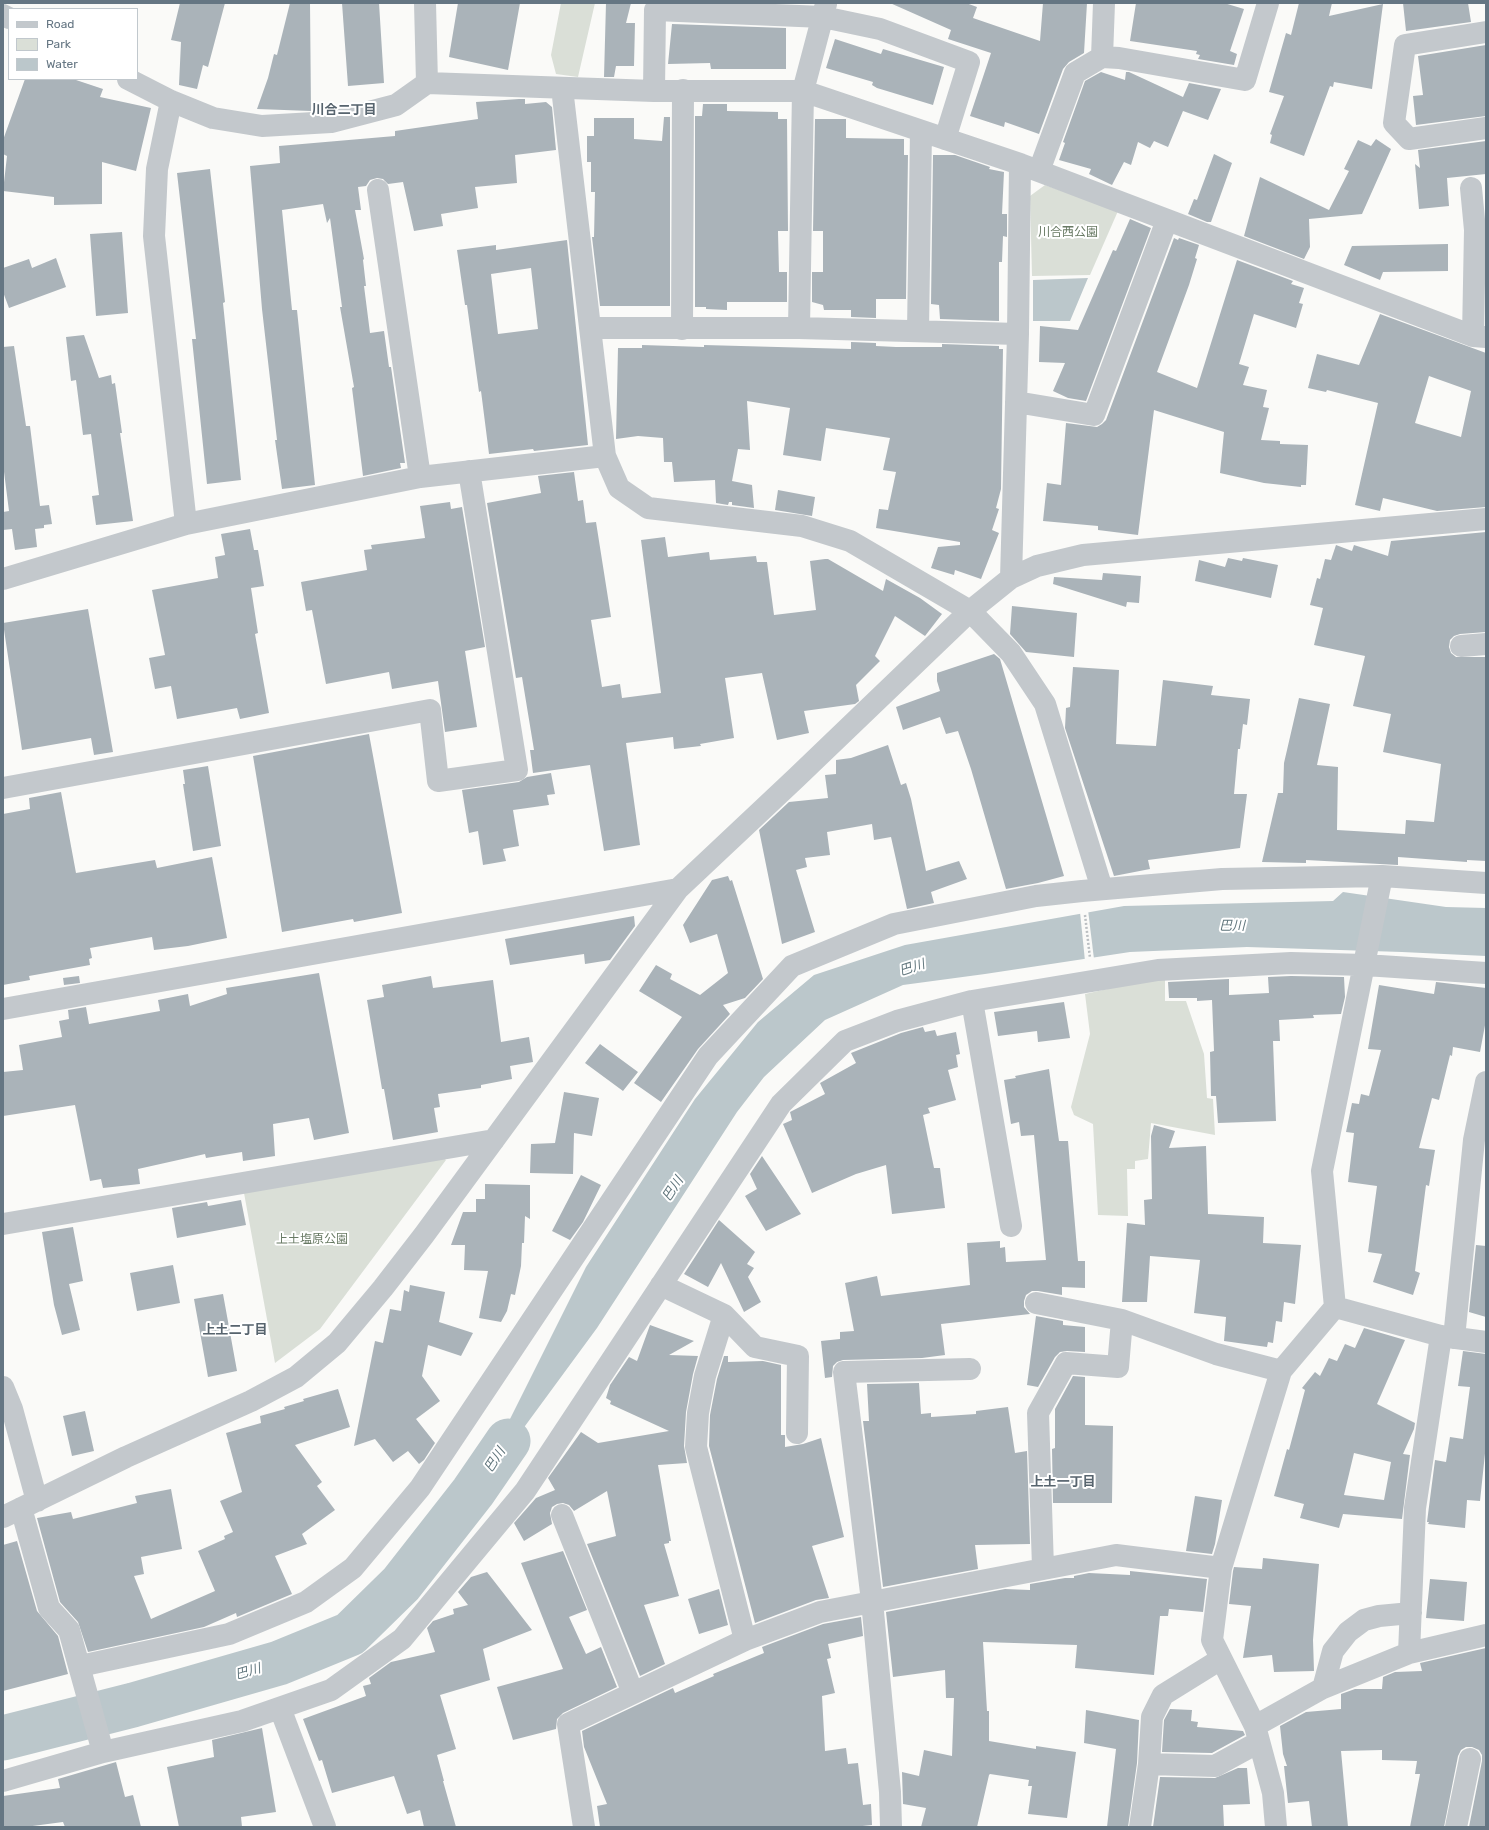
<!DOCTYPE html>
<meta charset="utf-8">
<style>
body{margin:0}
#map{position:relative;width:1489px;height:1830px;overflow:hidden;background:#fafaf8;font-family:Rubik,sans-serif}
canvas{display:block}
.frame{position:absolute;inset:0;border:4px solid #657683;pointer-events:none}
.legend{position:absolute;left:8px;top:8px;width:130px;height:72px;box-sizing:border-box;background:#fff;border:1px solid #c1c8cd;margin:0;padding:5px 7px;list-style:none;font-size:12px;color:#657683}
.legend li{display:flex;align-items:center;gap:8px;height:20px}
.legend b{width:20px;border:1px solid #c1c8cd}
</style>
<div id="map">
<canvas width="1489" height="1830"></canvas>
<div class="frame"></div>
<ul class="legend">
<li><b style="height:5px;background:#c3c8cc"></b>Road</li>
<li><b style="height:11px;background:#dadfd7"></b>Park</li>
<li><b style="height:11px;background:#bbc7cb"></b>Water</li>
</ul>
</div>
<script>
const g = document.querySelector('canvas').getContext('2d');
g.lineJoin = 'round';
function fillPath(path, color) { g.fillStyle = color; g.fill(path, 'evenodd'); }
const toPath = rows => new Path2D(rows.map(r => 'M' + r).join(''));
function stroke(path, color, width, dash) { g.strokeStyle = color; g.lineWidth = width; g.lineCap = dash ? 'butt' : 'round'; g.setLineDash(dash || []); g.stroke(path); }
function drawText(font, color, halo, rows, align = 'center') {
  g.font = font + ' Rubik,"Noto Sans JP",sans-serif'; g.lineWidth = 4; g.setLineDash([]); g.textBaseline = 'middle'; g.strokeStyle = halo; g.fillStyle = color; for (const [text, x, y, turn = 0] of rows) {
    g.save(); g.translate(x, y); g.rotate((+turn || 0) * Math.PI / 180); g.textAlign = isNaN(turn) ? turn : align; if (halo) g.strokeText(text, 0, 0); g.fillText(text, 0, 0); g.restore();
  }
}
fillPath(toPath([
 [561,3,595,3,578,77,556,74,551,55],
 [1045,185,1118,211,1090,275,1032,276,1030,196],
 [1165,976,1165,1001,1186,1001,1204,1054,1207,1098,1213,1099,1215,1135,1151,1123,1148,1159,1135,1161,1135,1169,1127,1169,1128,1216,1098,1215,1093,1124,1074,1115,1071,1107,1090,1034,1085,994],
 [441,1155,446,1160,320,1329,275,1363,244,1193]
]), '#dadfd7');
fillPath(toPath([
 [1088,278,1070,321,1033,321,1033,280],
 [1343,892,1446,907,1486,908,1486,956,1402,952,1247,947,1130,952,985,974,903,985,825,1020,764,1077,737,1112,597,1328,467,1505,586,1267,695,1099,758,1022,814,975,905,945,1124,906,1333,901]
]), '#bbc7cb');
fillPath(toPath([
 [1088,910,1094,959,1085,961,1080,912]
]), '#fafaf8');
stroke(toPath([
 [3,1738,133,1705,279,1663,350,1634,401,1584,473,1492,508,1441]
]), '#bbc7cb', 45);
fillPath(toPath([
 [180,3,225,3,208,67,203,65,197,89,179,85,181,42,171,40],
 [290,3,310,3,311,111,257,109,268,78,274,54,277,55],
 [342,3,379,3,384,83,348,86],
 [458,3,520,3,508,70,449,57],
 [606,3,631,3,626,23,635,23,634,66,616,66,614,77,604,77],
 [890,3,966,3,977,7,973,18,1040,41,1043,3,1087,3,1084,53,1069,62,1063,69,1039,134,1005,122,1004,127,970,116,991,53,948,39,951,30],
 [1136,3,1224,3,1244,9,1230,51,1237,54,1234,65,1198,59,1200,55,1196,54,1197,51,1130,41],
 [1299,3,1332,3,1329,16,1383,4,1372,89,1334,82,1333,87,1330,86,1304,156,1270,143,1272,135,1270,134,1284,96,1269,92,1286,33,1291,35],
 [1403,3,1468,3,1471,22,1406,31],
 [672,24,786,28,786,69,711,69,710,63,668,64],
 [835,39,881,54,883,49,944,67,933,105,877,88,872,85,873,82,826,68],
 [1486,45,1486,116,1416,125,1413,96,1423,95,1418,56],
 [1101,72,1125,80,1126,72,1129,72,1183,97,1189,83,1221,89,1208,120,1183,111,1168,147,1154,141,1150,148,1138,142,1131,165,1124,162,1112,185,1089,174,1091,169,1059,160,1065,143,1063,142,1085,81],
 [25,79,73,79,103,89,100,97,151,108,136,171,102,162,102,204,54,205,54,197,3,191,7,156,3,154,3,140],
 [519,99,525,99,525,104,546,102,552,107,556,150,515,155,517,183,475,187,478,208,441,214,443,226,414,231,403,182,388,184,383,179,377,178,370,180,366,186,358,187,361,210,355,210,364,259,363,260,366,286,364,286,370,333,384,331,389,367,391,367,405,463,400,463,401,468,363,476,352,388,354,387,340,307,342,307,330,218,327,223,323,204,282,210,292,310,297,310,315,485,282,489,275,440,277,440,262,309,250,166,280,163,279,146,395,136,395,131,478,119,476,102],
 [703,104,727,104,727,111,778,112,778,119,787,119,788,231,778,231,778,232,779,272,787,272,787,302,727,302,727,310,706,309,706,307,695,307,695,116,702,116],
 [664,117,670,117,670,306,600,306,592,237,594,237,595,192,591,192,591,162,587,162,587,136,594,136,594,118,634,118,634,139,662,141],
 [815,119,846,119,846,138,904,139,904,155,908,155,906,299,876,299,876,318,851,317,851,310,824,310,823,305,812,302,812,272,823,272,823,231,813,231],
 [1376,139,1391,149,1362,214,1309,219,1310,247,1304,259,1244,236,1260,177,1329,210,1349,171,1344,169,1358,140,1371,146],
 [1486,141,1486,174,1447,178,1449,206,1419,209,1415,164,1420,168,1418,150],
 [1214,154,1232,163,1211,222,1207,222,1188,214,1194,199,1197,200],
 [933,155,955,155,990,167,989,169,1004,172,1002,214,1007,214,1007,237,1003,236,1002,262,999,262,999,321,940,319,939,305,931,304],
 [210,169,225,302,223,303,241,480,207,484,192,339,196,339,177,173],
 [1130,219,1151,228,1086,401,1068,398,1053,391,1065,363,1039,362,1040,326,1078,330,1113,250,1116,251],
 [122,232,128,313,96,316,90,234],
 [1174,238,1178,240,1179,238,1199,245,1195,258,1197,259,1189,285,1157,372,1197,388,1237,260,1293,281,1291,284,1304,288,1299,303,1303,304,1296,328,1254,314,1239,364,1249,367,1243,385,1267,390,1263,407,1269,408,1261,440,1280,441,1280,444,1308,445,1306,485,1301,485,1301,487,1264,483,1220,473,1224,432,1154,410,1138,535,1098,530,1098,526,1043,521,1047,483,1061,485,1066,423,1097,427,1102,424,1106,420],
 [567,240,588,445,534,451,533,449,489,454,481,391,479,392,467,305,465,305,457,250,496,245,496,250],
 [531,268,538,329,498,334,491,274],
 [1448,244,1448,271,1383,272,1380,280,1344,265,1352,246],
 [56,258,66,287,9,308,3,292,3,268,29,259,32,268],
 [1380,314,1486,353,1486,507,1437,511,1383,498,1380,511,1355,505,1378,403,1327,390,1326,392,1308,388,1317,354,1359,365],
 [1429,376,1471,391,1461,437,1415,423],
 [84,335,99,378,111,375,112,384,115,383,122,433,120,433,133,521,96,525,92,496,99,495,91,434,83,435,76,380,71,381,66,337],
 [851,342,876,343,876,346,896,347,942,347,942,344,999,346,999,349,1003,349,1001,489,996,508,999,509,992,530,999,533,981,579,955,570,954,575,931,568,938,547,960,545,960,542,876,528,879,509,888,510,896,472,883,470,890,438,826,428,821,461,783,455,790,408,747,401,750,450,738,449,732,481,752,485,754,508,732,505,732,502,729,502,728,505,716,503,715,480,674,482,672,462,664,462,663,438,638,436,616,439,618,348,642,348,642,345,704,347,704,345,851,349],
 [14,346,26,426,30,426,40,506,49,505,52,524,44,525,44,528,35,529,37,547,15,550,12,529,3,530,3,512,9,511,3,464,3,347],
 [574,472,578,501,583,500,586,523,596,522,611,617,591,620,602,687,620,684,622,698,661,693,641,540,665,537,668,557,709,552,710,560,756,556,757,562,767,562,774,615,816,610,810,561,825,559,828,559,883,591,886,579,920,598,942,614,925,636,895,616,875,656,880,661,856,685,859,701,855,704,804,711,809,733,777,740,762,673,725,678,734,738,700,744,701,746,674,749,673,737,626,743,640,845,604,851,590,765,533,773,530,750,534,750,522,677,516,678,487,503,541,493,538,476],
 [778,490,815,497,812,516,775,510],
 [450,502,451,509,462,507,485,647,465,651,477,727,445,732,438,681,392,689,389,672,326,684,312,610,306,611,301,582,367,570,364,550,372,549,371,545,425,538,420,506],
 [250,529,254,550,258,550,264,586,251,588,258,633,255,634,269,713,240,719,237,708,177,719,171,686,155,689,149,658,165,655,152,590,218,578,215,557,225,555,221,534],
 [1486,532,1486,632,1460,634,1454,636,1450,640,1449,647,1451,653,1456,657,1486,657,1486,861,1467,860,1467,862,1398,857,1398,865,1306,860,1306,863,1262,862,1278,793,1283,793,1284,763,1299,698,1330,704,1317,765,1338,767,1337,830,1405,834,1406,820,1434,822,1441,764,1383,752,1391,714,1353,706,1365,656,1314,645,1323,608,1310,605,1317,578,1320,579,1325,559,1331,560,1336,545,1352,551,1354,545,1388,556,1391,541],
 [1228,558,1242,561,1243,558,1278,565,1271,598,1195,581,1199,560,1225,567],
 [1103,573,1141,576,1139,603,1127,602,1126,607,1053,584,1054,577,1102,580],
 [1012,606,1077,613,1074,657,1026,652,1010,634],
 [88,609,113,752,94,755,91,738,22,750,3,623],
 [994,654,1000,659,1064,876,1038,883,1006,889,971,769,958,731,946,734,940,717,903,730,896,707,940,691,937,681,937,673],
 [1073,667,1119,670,1116,744,1156,746,1163,680,1213,686,1211,695,1250,699,1247,725,1243,724,1240,749,1238,749,1234,794,1247,794,1240,848,1148,860,1150,869,1114,876,1065,728,1066,708,1070,707],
 [369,734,402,913,354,922,353,919,282,932,253,756],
 [888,745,901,785,906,783,911,799,926,871,959,861,967,879,931,892,934,903,907,909,891,837,874,840,872,824,827,832,830,855,805,858,807,867,796,870,815,932,782,944,759,830,789,802,828,798,825,775,836,774,836,760,851,758],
 [208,766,221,846,193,851,183,784,185,784,183,770],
 [551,773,555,794,547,795,549,805,513,810,519,846,503,849,506,861,483,865,478,831,469,833,462,790,519,782,527,777],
 [61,792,76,873,155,860,157,868,212,857,227,938,188,946,154,950,152,937,90,948,92,958,89,959,90,965,29,976,30,980,3,985,3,814,30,809,29,798],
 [728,876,730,881,732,880,763,979,745,998,723,1005,730,1014,698,1049,661,1102,634,1083,682,1017,639,991,656,965,672,974,670,979,700,995,728,973,717,934,690,943,683,925,712,880],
 [634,916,635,926,610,960,585,964,584,954,510,965,505,939],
 [319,973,349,1133,314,1140,309,1118,273,1124,275,1156,243,1161,242,1152,206,1158,205,1154,138,1169,140,1184,103,1188,101,1179,90,1181,75,1105,3,1116,3,1072,23,1070,19,1045,62,1037,59,1021,69,1019,68,1010,86,1007,89,1024,160,1011,158,1000,188,994,190,1006,227,994,226,988],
 [79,976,80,983,64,985,63,978],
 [431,976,433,988,493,980,501,1042,529,1037,533,1062,510,1066,512,1079,481,1085,481,1088,438,1094,440,1107,434,1108,438,1132,393,1140,384,1089,382,1089,367,1000,384,997,382,985],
 [1291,976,1344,977,1345,997,1341,1014,1313,1015,1314,1018,1279,1020,1280,1041,1273,1041,1276,1121,1218,1123,1216,1096,1211,1096,1210,1052,1214,1051,1212,1000,1197,1001,1197,998,1169,998,1168,982,1229,979,1229,995,1269,993,1268,977],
 [1436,982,1486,988,1486,1020,1480,1052,1453,1047,1452,1056,1450,1055,1439,1100,1432,1098,1419,1148,1435,1150,1429,1186,1426,1185,1415,1271,1420,1273,1413,1295,1373,1282,1382,1254,1368,1252,1377,1186,1348,1182,1354,1133,1346,1132,1352,1103,1359,1104,1361,1094,1369,1096,1381,1050,1368,1049,1379,985,1434,994],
 [1064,1002,1070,1038,1038,1042,1037,1031,998,1036,994,1012],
 [923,1027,925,1032,935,1030,937,1036,956,1032,960,1054,956,1055,958,1067,948,1070,956,1100,928,1108,930,1113,923,1115,934,1168,940,1168,945,1208,892,1214,886,1165,856,1174,812,1193,783,1124,792,1120,790,1112,825,1094,820,1083,856,1063,851,1053,901,1033],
 [600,1044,638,1072,623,1091,585,1063],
 [1049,1069,1059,1141,1068,1141,1078,1261,1085,1261,1085,1288,1062,1287,1062,1295,1038,1291,1032,1291,1026,1295,1024,1301,1024,1307,1030,1314,941,1324,945,1355,922,1358,843,1360,837,1362,833,1366,832,1377,825,1378,821,1341,840,1339,840,1332,854,1331,845,1283,877,1276,881,1296,970,1285,967,1243,1000,1241,1000,1248,1005,1247,1006,1262,1046,1260,1034,1135,1021,1136,1019,1122,1011,1124,1004,1080,1016,1078,1015,1076],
 [564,1092,599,1098,592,1136,574,1133,573,1174,530,1173,531,1144,555,1143],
 [1154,1125,1175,1131,1169,1148,1206,1146,1208,1214,1264,1217,1263,1243,1301,1245,1295,1304,1284,1302,1282,1322,1276,1321,1273,1343,1268,1342,1267,1347,1224,1341,1226,1317,1194,1313,1200,1260,1150,1256,1147,1302,1122,1302,1127,1223,1145,1225,1144,1200,1152,1199,1151,1136],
 [762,1156,801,1214,766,1231,745,1196,757,1189,750,1174],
 [581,1175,601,1185,583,1222,570,1240,552,1231],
 [485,1184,530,1185,530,1219,525,1216,524,1243,522,1243,521,1266,515,1295,511,1294,507,1311,501,1322,479,1318,488,1271,464,1270,465,1245,451,1245,463,1212,476,1212,476,1199,485,1199],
 [241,1200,246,1225,177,1238,172,1208,207,1202,208,1206],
 [719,1220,755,1252,747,1264,754,1268,748,1277,761,1302,744,1312,721,1263,708,1287,684,1274],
 [73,1227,83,1281,69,1284,80,1330,62,1335,54,1305,42,1232],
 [1476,1245,1486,1246,1486,1317,1469,1312],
 [173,1265,180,1303,137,1311,130,1273],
 [410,1285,445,1292,439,1322,473,1333,461,1356,428,1345,422,1376,440,1401,416,1419,435,1443,424,1460,419,1464,408,1451,393,1462,375,1439,354,1446,375,1341,383,1343,390,1309,401,1311,404,1290,409,1292],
 [223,1294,237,1371,208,1377,194,1299],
 [1036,1316,1063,1321,1063,1325,1085,1327,1085,1352,1067,1351,1060,1352,1055,1357,1038,1387,1027,1385],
 [650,1325,694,1341,669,1355,698,1356,693,1374,686,1412,684,1446,687,1463,658,1465,671,1541,669,1541,669,1543,664,1544,679,1596,644,1605,665,1664,640,1676,587,1544,616,1536,607,1491,574,1511,569,1505,563,1503,557,1504,552,1507,550,1513,552,1524,524,1541,514,1523,536,1498,555,1490,548,1478,581,1432,598,1443,669,1431,610,1404,611,1401,606,1398,610,1385,629,1357,637,1361],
 [1364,1328,1405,1340,1377,1404,1415,1423,1414,1429,1403,1454,1410,1455,1402,1519,1343,1514,1339,1528,1300,1518,1304,1504,1274,1496,1287,1449,1289,1450,1305,1390,1302,1388,1315,1372,1320,1376,1329,1358,1337,1361,1345,1344,1355,1348],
 [1354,1453,1391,1462,1384,1500,1344,1495],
 [1463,1351,1486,1354,1486,1444,1480,1501,1467,1500,1465,1528,1428,1524,1429,1522,1427,1522,1435,1460,1446,1462,1450,1437,1463,1439,1470,1387,1458,1386],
 [724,1356,728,1356,728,1362,763,1361,781,1365,781,1435,785,1435,785,1447,803,1444,821,1438,844,1537,812,1546,829,1598,816,1600,755,1623,709,1446,710,1415,717,1379],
 [1073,1376,1085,1377,1085,1425,1113,1426,1112,1503,1053,1503,1052,1449,1055,1448,1055,1409],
 [919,1383,921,1414,931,1413,931,1417,976,1414,976,1411,1008,1407,1015,1453,1027,1451,1030,1544,975,1545,978,1569,883,1587,863,1421,869,1421,867,1384],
 [338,1389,350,1427,295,1445,322,1482,317,1486,335,1510,302,1534,307,1544,275,1556,292,1594,237,1617,236,1613,204,1627,88,1652,78,1622,60,1602,37,1518,71,1512,73,1519,137,1503,135,1496,171,1489,182,1549,141,1557,144,1574,134,1576,151,1619,215,1591,198,1551,225,1539,224,1536,233,1532,220,1501,242,1492,226,1433,261,1423,260,1416,285,1409,284,1407,304,1401,303,1399],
 [85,1411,94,1451,72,1456,63,1416],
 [1195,1496,1222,1500,1215,1544,1212,1554,1186,1551],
 [17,1541,37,1611,58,1636,68,1674,3,1691,3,1545],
 [563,1551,587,1610,569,1617,586,1654,601,1647,617,1687,563,1713,557,1719,556,1729,513,1740,497,1687,563,1669,521,1563],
 [1263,1558,1319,1564,1313,1640,1314,1671,1274,1672,1272,1655,1243,1658,1251,1606,1229,1604,1233,1571,1234,1567,1262,1569],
 [1130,1571,1207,1579,1203,1612,1169,1609,1168,1616,1160,1616,1154,1675,1075,1668,1077,1645,983,1642,987,1711,989,1711,989,1741,1036,1749,1036,1746,1076,1752,1067,1818,1028,1814,1032,1786,1028,1786,1029,1780,990,1774,989,1775,977,1827,921,1827,926,1808,903,1804,902,1772,919,1776,924,1750,952,1756,954,1698,946,1698,945,1670,893,1677,886,1612,1005,1589,1030,1590,1030,1584,1065,1578,1074,1578,1074,1576,1089,1573,1130,1575],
 [487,1572,532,1630,483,1649,490,1680,440,1695,456,1749,437,1755,444,1781,443,1781,456,1827,424,1827,420,1810,407,1814,394,1776,332,1793,322,1760,319,1761,303,1719,366,1696,363,1686,371,1684,369,1678,391,1662,435,1652,427,1628,433,1621,454,1614,453,1609,468,1605,458,1592,471,1577],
 [1430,1579,1467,1582,1464,1621,1426,1618],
 [719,1589,728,1625,699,1634,688,1599],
 [861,1617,863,1636,828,1644,831,1658,827,1659,835,1693,822,1696,825,1751,846,1748,848,1764,858,1763,863,1805,871,1804,872,1825,853,1827,600,1827,597,1806,607,1804,584,1747,582,1731,673,1688,675,1693,714,1676,713,1674,764,1653,762,1647,823,1624],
 [1486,1648,1486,1827,1469,1827,1482,1761,1482,1755,1479,1750,1472,1747,1466,1747,1461,1750,1458,1756,1444,1827,1410,1827,1420,1774,1415,1774,1417,1761,1382,1760,1382,1750,1341,1751,1348,1827,1312,1827,1309,1801,1288,1803,1284,1766,1287,1766,1283,1754,1280,1726,1306,1712,1341,1709,1341,1694,1355,1689,1382,1689,1383,1677,1395,1672,1422,1671,1420,1663],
 [1170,1709,1192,1710,1191,1721,1198,1722,1197,1727,1243,1731,1245,1735,1212,1753,1162,1752,1164,1720],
 [1086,1710,1139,1720,1137,1763,1128,1827,1107,1827,1116,1749,1084,1743],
 [262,1728,276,1812,241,1817,242,1827,179,1827,167,1767,214,1757,212,1740],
 [116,1762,125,1797,133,1795,141,1827,65,1827,63,1822,25,1827,3,1827,3,1796,60,1788,58,1779],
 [1238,1768,1247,1768,1250,1804,1223,1805,1224,1827,1153,1827,1160,1777,1215,1778]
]), '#aab3b9');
stroke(toPath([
 [1085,915,1090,958]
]), '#bbbfc2', 2.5, [2, 2]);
stroke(toPath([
 [425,3,427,83],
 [3,15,9,18],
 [1486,32,1405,45,1394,123,1409,139,1486,128],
 [1102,57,1104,3],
 [128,79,171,101,213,118,262,126,331,122,396,105,427,83,654,91,803,91,1020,164,1473,336,1486,337],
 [562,88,605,456,619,488,648,508,802,526,850,541,970,611,1011,653,1045,704,1102,889],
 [654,91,655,10,823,17,880,29,969,62,945,139],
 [171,101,157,169,154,236,186,524],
 [1039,171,1075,73,1102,57,1119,58,1245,80,1268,3],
 [1471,188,1475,230,1473,336],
 [378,190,420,477],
 [591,328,799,328,1018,334],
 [799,328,803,91,826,4],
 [682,329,683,90],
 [918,331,921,131],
 [1016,402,1094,415,1167,220],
 [1011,578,1018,334,1020,164],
 [3,579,186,524,420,477,605,456],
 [1461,646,1486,644],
 [3,788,430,710,438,781,517,770,469,471],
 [972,1001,1011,1226],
 [3,1009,678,889],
 [3,1224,494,1140],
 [661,1285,724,1315,755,1347,798,1356,797,1433],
 [1036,1303,1122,1320,1216,1354,1281,1371],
 [1335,1307,1441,1336,1486,1342],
 [724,1315,705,1376,698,1413,696,1447,745,1640],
 [1454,1338,1474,1140,1486,1082],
 [3,1387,12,1409,37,1501],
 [21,1508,49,1608,69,1630,103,1752],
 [562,1515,633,1693],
 [3,1517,126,1457,251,1401,296,1377,337,1343,383,1288,424,1235,678,889,796,778,970,611,1011,578,1037,566,1083,555,1486,519],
 [1043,1568,1038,1413,1066,1363,1118,1367,1122,1320],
 [1409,1653,1415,1508,1441,1336],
 [80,1666,229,1634,306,1602,353,1568,420,1488,708,1056,792,966,894,924,1036,896,1082,891,1222,879,1382,876,1486,883],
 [1323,1688,1333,1651,1348,1632,1364,1620,1379,1616,1411,1613],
 [280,1708,325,1827],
 [1255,1726,1323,1688,1409,1653,1486,1635],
 [1149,1764,1215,1766,1259,1742],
 [3,1781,103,1752,242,1721,331,1690,402,1639,525,1491,781,1104,845,1041,897,1021,972,1001,1158,970,1291,963,1365,965,1486,973],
 [584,1827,568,1724,745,1640,820,1612,1116,1555,1221,1568],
 [891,1827,890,1792,872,1601,844,1372,970,1369],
 [1140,1827,1149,1764,1152,1717,1163,1695,1221,1659],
 [1276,1827,1273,1793,1255,1726,1212,1640,1221,1568,1281,1371,1335,1307,1322,1171,1382,876],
 [1456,1827,1470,1759]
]), '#c3c8cc', 22);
drawText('12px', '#687a64', '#fff', [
 ["川合西公園",1068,233],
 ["上土塩原公園",312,1240]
]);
drawText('bold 13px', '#57646e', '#fff', [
 ["川合二丁目",344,110],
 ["上土二丁目",235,1330],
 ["上土一丁目",1063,1482]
]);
drawText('italic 13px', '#60757c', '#fff', [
 ["巴川",1232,926],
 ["巴川",912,968,-18],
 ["巴川",673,1189,-57],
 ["巴川",495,1460,-57],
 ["巴川",248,1672,-16]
]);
</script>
